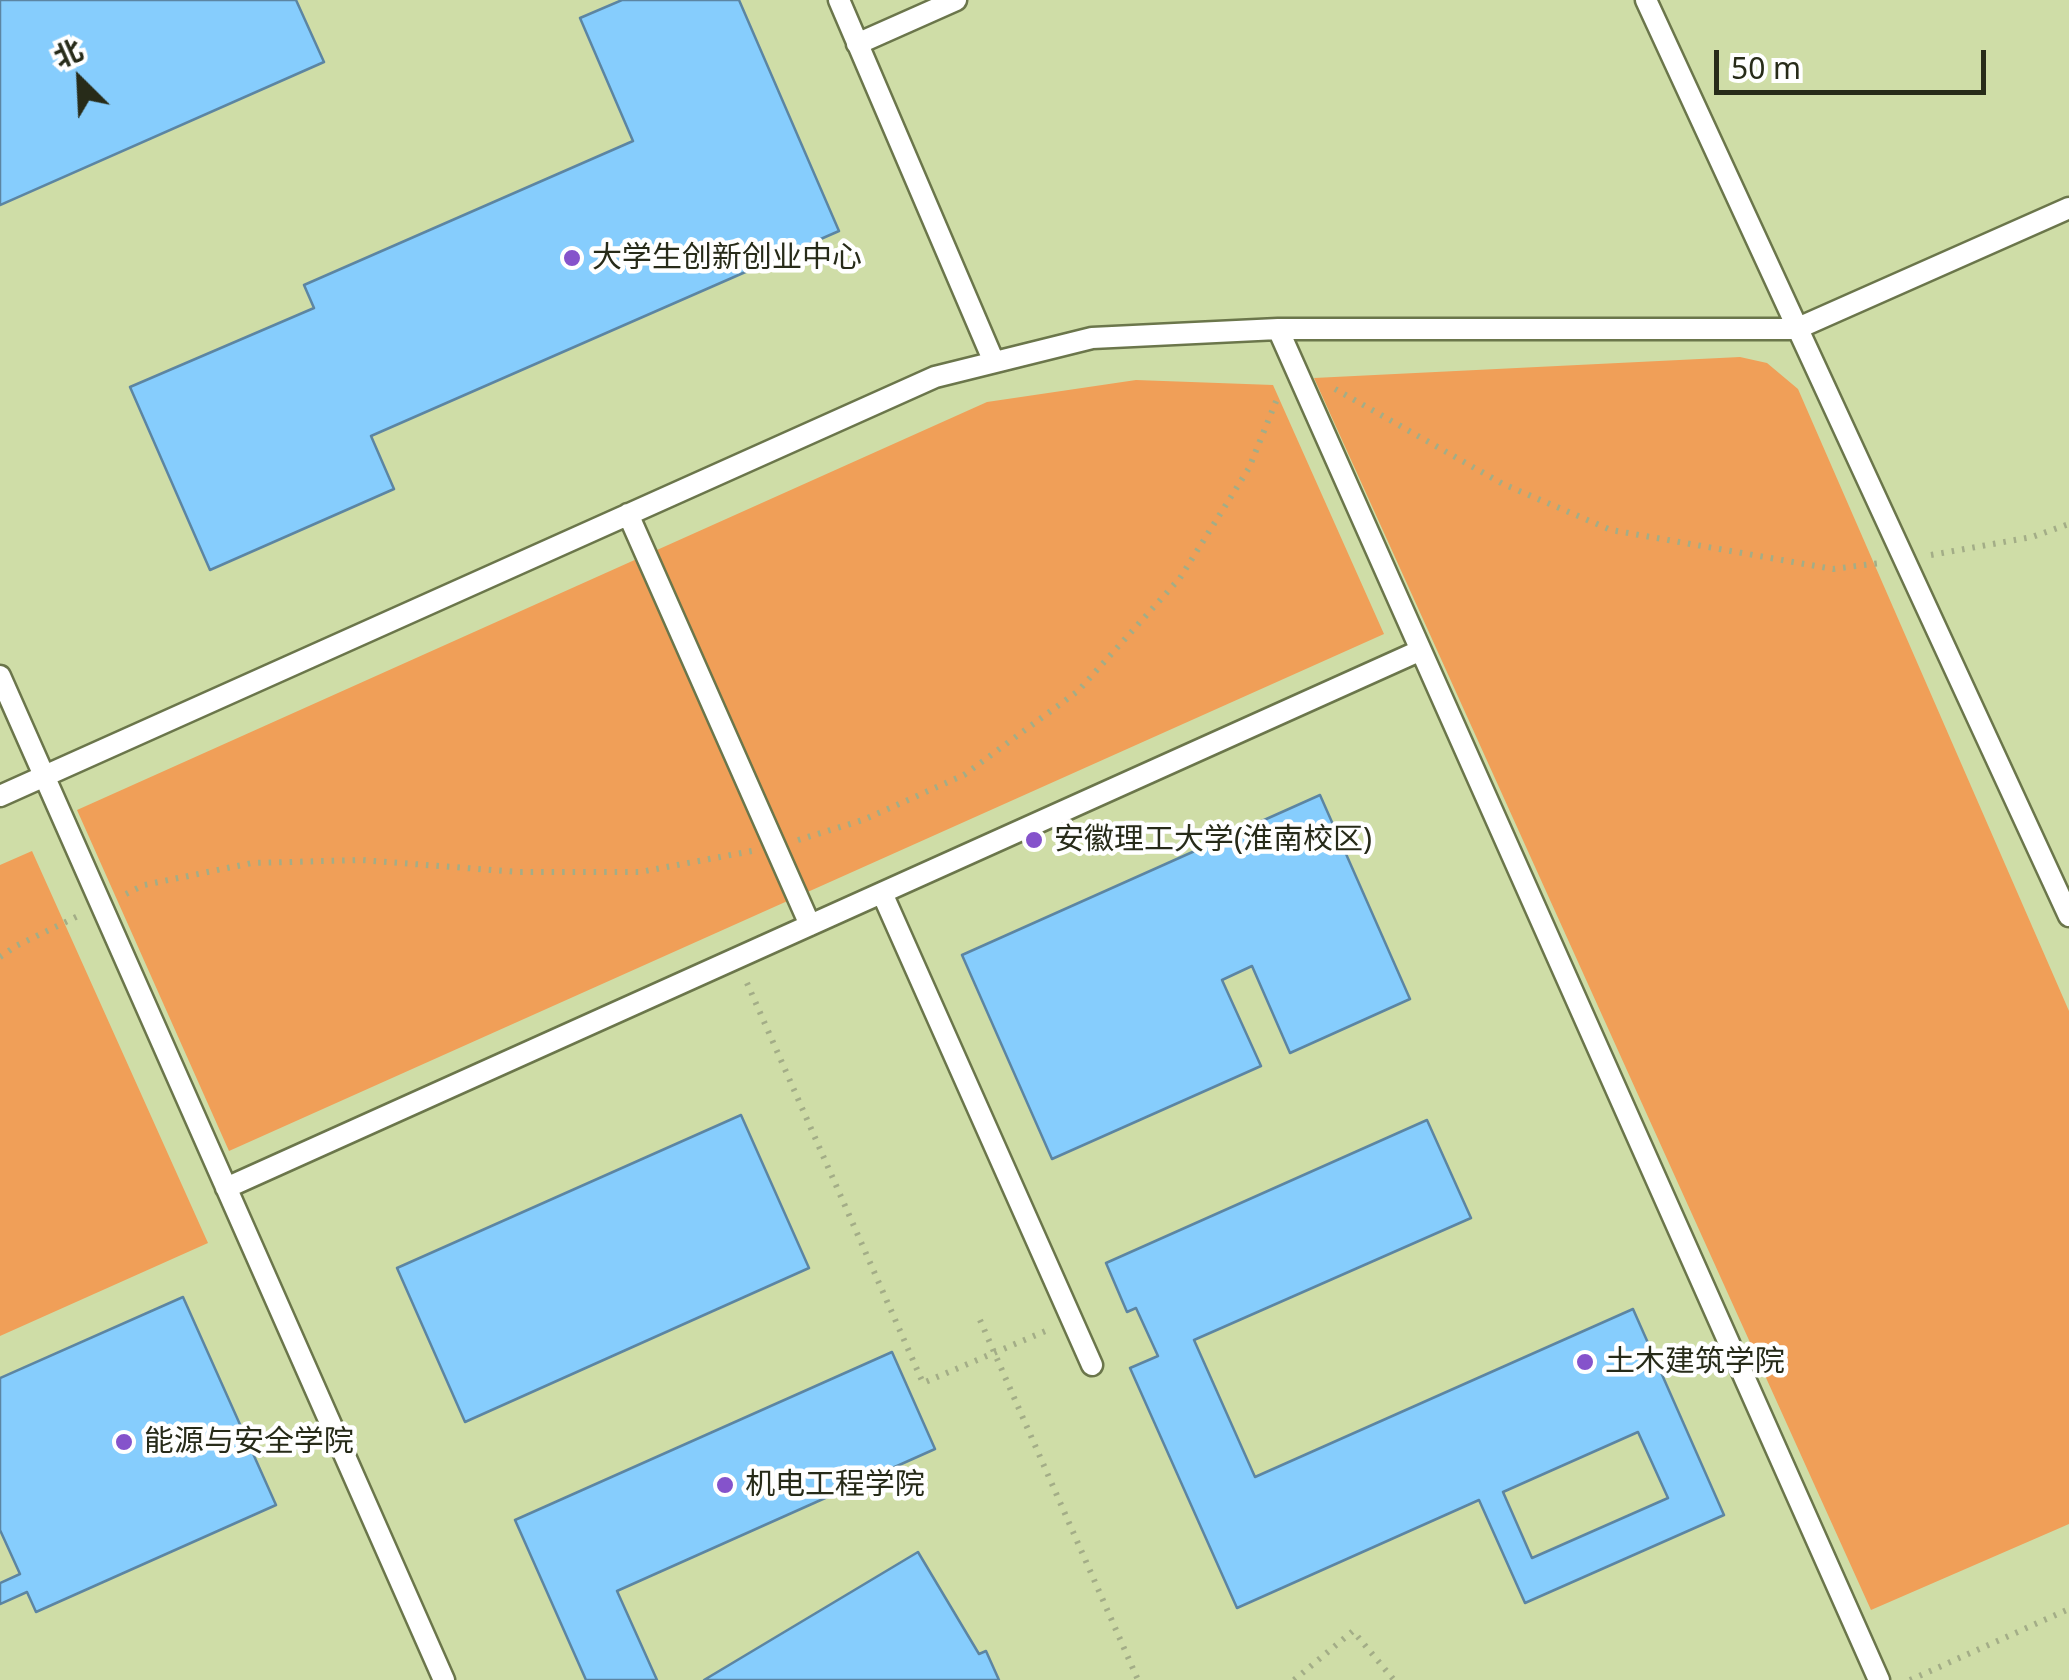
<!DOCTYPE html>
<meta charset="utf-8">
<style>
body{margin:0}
#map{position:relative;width:2069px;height:1680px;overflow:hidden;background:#dbe7b8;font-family:"Noto Sans","Noto Sans SC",sans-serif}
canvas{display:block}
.north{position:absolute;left:30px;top:30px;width:100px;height:100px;-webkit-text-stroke:8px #fff;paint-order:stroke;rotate:336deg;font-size:28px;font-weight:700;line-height:40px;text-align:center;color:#272b19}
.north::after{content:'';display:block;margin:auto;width:35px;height:45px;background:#272b19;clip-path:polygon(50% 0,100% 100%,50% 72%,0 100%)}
.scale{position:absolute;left:1714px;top:50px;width:272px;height:45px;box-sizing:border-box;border:5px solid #272b19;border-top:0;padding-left:12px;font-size:30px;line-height:35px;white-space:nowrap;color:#272b19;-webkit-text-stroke:8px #fff;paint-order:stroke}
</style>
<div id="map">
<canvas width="2069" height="1680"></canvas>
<div class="north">北</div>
<div class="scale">50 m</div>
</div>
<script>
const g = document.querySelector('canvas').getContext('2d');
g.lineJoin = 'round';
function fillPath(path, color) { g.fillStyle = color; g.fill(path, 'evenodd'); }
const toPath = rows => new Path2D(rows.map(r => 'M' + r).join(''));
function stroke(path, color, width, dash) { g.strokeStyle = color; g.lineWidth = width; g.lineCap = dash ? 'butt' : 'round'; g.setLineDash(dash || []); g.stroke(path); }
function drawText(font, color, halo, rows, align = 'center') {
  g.font = font + ' "Noto Sans","Noto Sans SC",sans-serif'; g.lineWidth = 9; g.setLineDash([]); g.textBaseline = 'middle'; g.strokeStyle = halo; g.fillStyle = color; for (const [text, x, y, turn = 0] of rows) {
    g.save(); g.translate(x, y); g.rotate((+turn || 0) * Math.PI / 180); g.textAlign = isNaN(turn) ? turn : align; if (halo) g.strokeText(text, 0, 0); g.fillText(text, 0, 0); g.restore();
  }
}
fillPath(toPath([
 [0,0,2069,0,2069,1680,0,1680]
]), '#cfdda7');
fillPath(toPath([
 [1740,357,1767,363,1798,389,2069,1011,2069,1524,1871,1610,1314,378],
 [1136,380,1273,385,1384,634,229,1151,77,810,987,402],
 [32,851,208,1243,0,1336,0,865]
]), '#f09f58');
const building = toPath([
 [0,0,296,0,324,62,0,205,0,0],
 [622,0,739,0,839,231,371,436,394,489,210,570,130,387,314,308,304,285,633,141,580,18,622,0],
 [1320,795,1410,999,1290,1053,1252,966,1222,980,1261,1066,1052,1159,962,955,1320,795],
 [741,1115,809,1268,465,1422,397,1268,741,1115],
 [1427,1120,1471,1218,1194,1340,1255,1477,1633,1309,1724,1515,1525,1603,1479,1500,1237,1608,1130,1368,1158,1356,1136,1308,1127,1312,1106,1263,1427,1120],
 [1638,1432,1668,1498,1532,1558,1503,1492,1638,1432],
 [183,1297,276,1505,36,1612,27,1592,0,1604,0,1583,20,1574,0,1530,0,1378,183,1297],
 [892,1352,935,1449,617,1591,657,1680,586,1680,515,1520,892,1352],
 [918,1552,979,1654,986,1651,999,1680,704,1680,918,1552]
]);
fillPath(building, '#86cdfd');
stroke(building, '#5c85a2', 2.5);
const service = toPath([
 [839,0,994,362],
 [1646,0,2069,916],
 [857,44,956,0],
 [1278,329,1879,1680],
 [628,514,810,925],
 [0,676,444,1680],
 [0,796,935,377,1092,338,1278,329,1796,329,2069,208],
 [882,893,1092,1365],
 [226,1188,1419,651]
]);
stroke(service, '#6b764b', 25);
stroke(toPath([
 [1335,389,1503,484,1611,530,1833,569,1880,563],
 [1931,555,2032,537,2069,524],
 [798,840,863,820,964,775,1078,691,1180,578,1249,468,1279,394],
 [126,894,144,885,252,863,361,860,518,872,640,872,752,851],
 [0,957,16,946,78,916],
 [747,983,923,1383,1048,1330],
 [980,1320,1138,1680],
 [1294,1680,1353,1631,1394,1680],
 [1910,1680,2069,1609]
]), '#a3ad87', 6, [2.5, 8]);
stroke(service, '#fff', 20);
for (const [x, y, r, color] of [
 [572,258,10,"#8553cb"],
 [1034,840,10,"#8553cb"],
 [1585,1362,10,"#8553cb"],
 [124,1442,10,"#8553cb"],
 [725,1485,10,"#8553cb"]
]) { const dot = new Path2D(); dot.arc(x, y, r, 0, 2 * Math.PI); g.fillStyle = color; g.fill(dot); stroke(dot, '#fff', 4); }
drawText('30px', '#272b19', '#fff', [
 ["大学生创新创业中心",592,258],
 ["安徽理工大学(淮南校区)",1054,840],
 ["土木建筑学院",1605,1362],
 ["能源与安全学院",144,1442],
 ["机电工程学院",745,1485]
], 'left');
</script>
